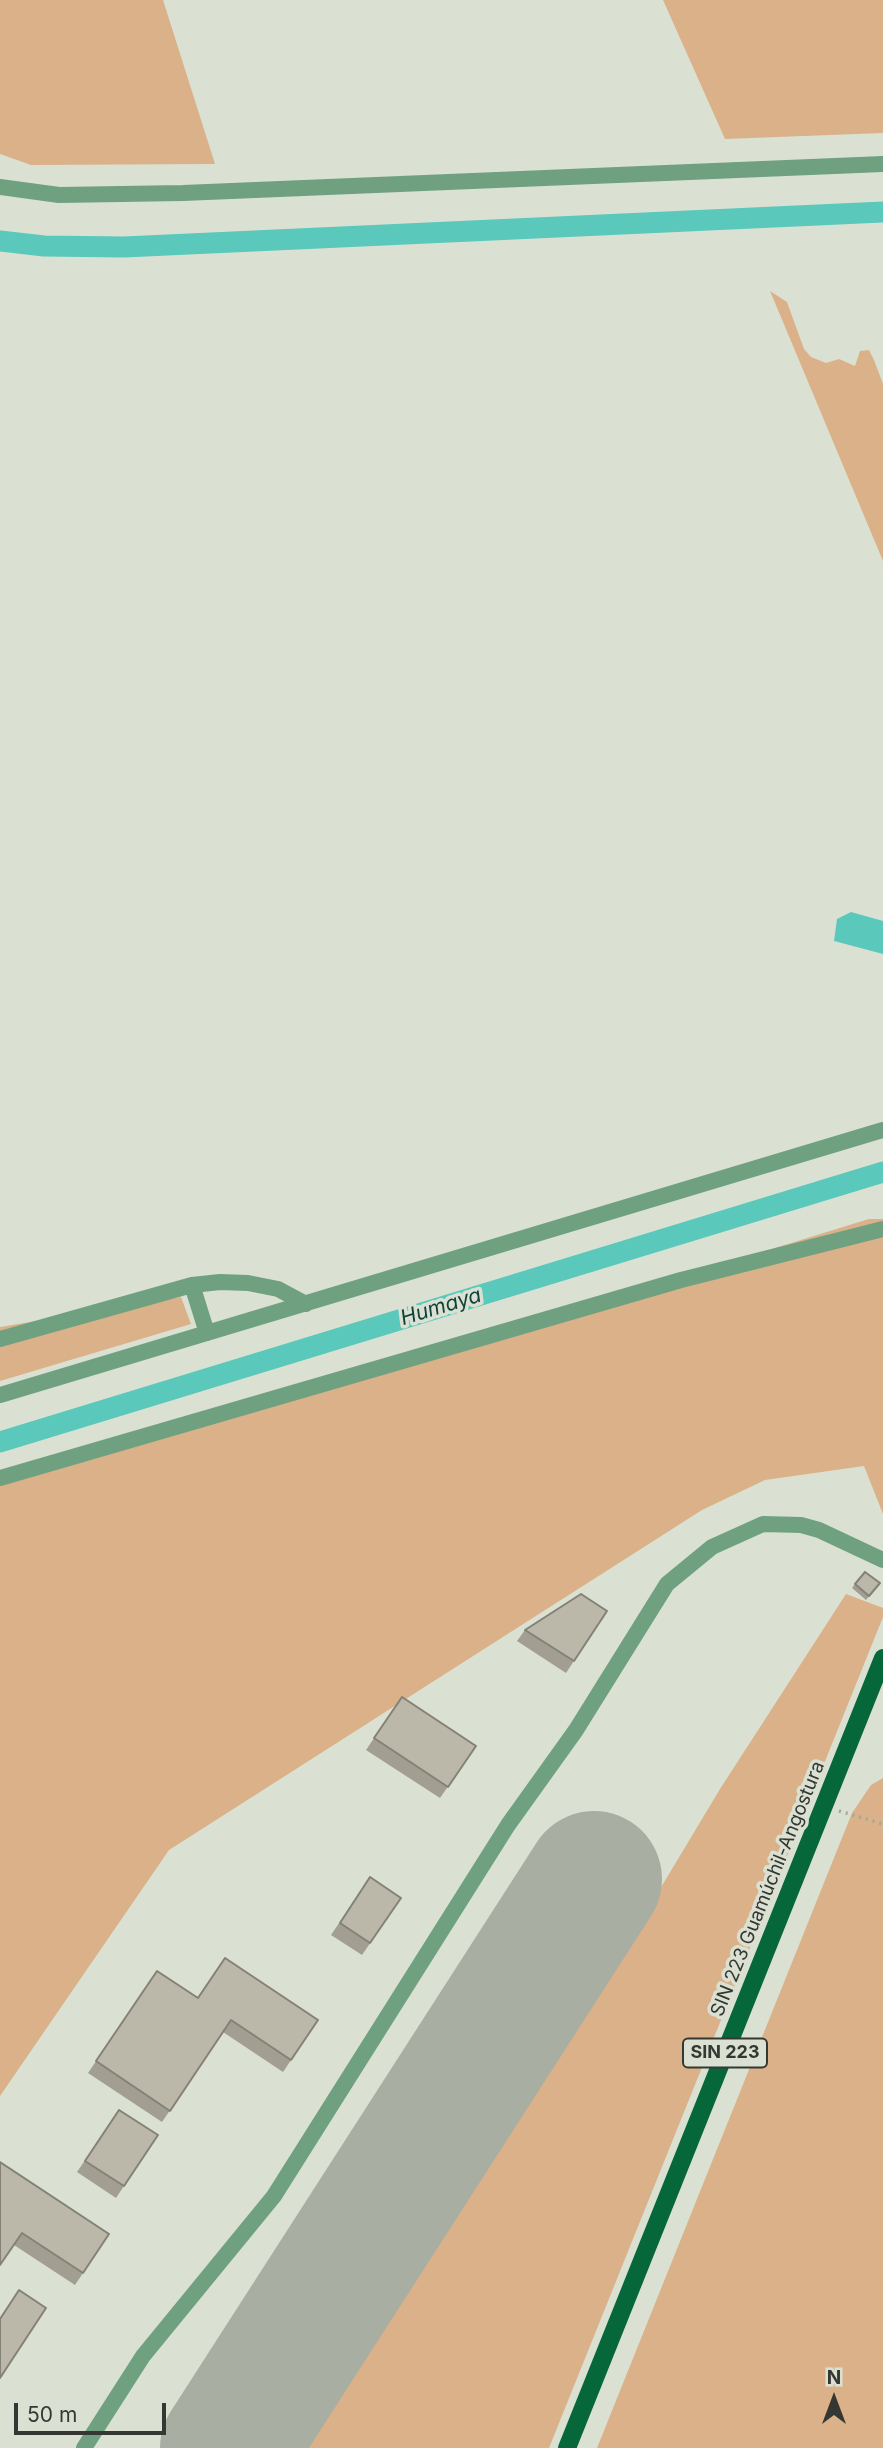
<!DOCTYPE html>
<meta charset="utf-8">
<style>
body{margin:0}
#map{position:relative;width:883px;height:2448px;overflow:hidden;background:#dbe1d2;font-family:Inter,sans-serif}
canvas{display:block}
.north{position:absolute;left:799px;top:2364px;width:70px;height:70px;-webkit-text-stroke:5px #dbe1d2;paint-order:stroke;rotate:0deg;font-size:19px;font-weight:700;line-height:28px;text-align:center;color:#353832}
.north::after{content:'';display:block;margin:auto;width:24px;height:32px;background:#353832;clip-path:polygon(50% 0,100% 100%,50% 72%,0 100%)}
.scale{position:absolute;left:14px;top:2403px;width:152px;height:32px;box-sizing:border-box;border:4px solid #353832;border-top:0;padding-left:9px;font-size:21px;line-height:24px;white-space:nowrap;color:#353832;-webkit-text-stroke:5px #dbe1d2;paint-order:stroke}
</style>
<div id="map">
<canvas width="883" height="2448"></canvas>
<div class="north">N</div>
<div class="scale">50 m</div>
</div>
<script>
const g = document.querySelector('canvas').getContext('2d');
g.lineJoin = 'round';
function fillPath(path, color) { g.fillStyle = color; g.fill(path, 'evenodd'); }
const toPath = rows => new Path2D(rows.map(r => 'M' + r).join(''));
function stroke(path, color, width, dash) { g.strokeStyle = color; g.lineWidth = width; g.lineCap = dash ? 'butt' : 'round'; g.setLineDash(dash || []); g.stroke(path); }
function drawText(font, color, halo, rows, align = 'center') {
  g.font = font + ' Inter,sans-serif'; g.lineWidth = 7; g.setLineDash([]); g.textBaseline = 'middle'; g.strokeStyle = halo; g.fillStyle = color; for (const [text, x, y, turn = 0] of rows) {
    g.save(); g.translate(x, y); g.rotate((+turn || 0) * Math.PI / 180); g.textAlign = isNaN(turn) ? turn : align; if (halo) g.strokeText(text, 0, 0); g.fillText(text, 0, 0); g.restore();
  }
}
fillPath(toPath([
 [0,0,163,0,215,164,31,165,0,154],
 [663,0,883,0,883,133,725,139],
 [770,291,787,302,804,349,811,357,826,363,839,359,855,366,860,351,869,350,874,360,883,384,883,561],
 [869,1219,883,1219,883,1514,864,1466,765,1480,702,1510,169,1850,0,2096,0,1481,334,1384],
 [181,1297,191,1324,0,1381,0,1327],
 [846,1594,883,1608,883,1617,549,2448,257,2448,614,1891,648,1909,720,1789],
 [883,1778,883,2448,597,2448,852,1813,871,1785]
]), '#dab188');
fillPath(toPath([
 [851,912,883,921,883,954,834,941,837,919]
]), '#5ac8bb');
stroke(toPath([
 [0,241,44,246,124,247,883,212],
 [0,1442,883,1172]
]), '#5ac8bb', 21);
stroke(toPath([
 [228,2448,594,1879]
]), '#a9aea2', 136);
stroke(toPath([
 [839,1811,883,1824]
]), '#a3a89c', 3.5, [2, 5]);
stroke(toPath([
 [0,187,59,195,183,193,883,164],
 [192,1285,207,1333],
 [0,1339,192,1285,220,1282,248,1283,278,1289,306,1304],
 [0,1395,883,1130],
 [0,1478,681,1280,883,1229],
 [84,2448,143,2356,274,2196,508,1825,576,1730,667,1584,712,1547,763,1524,801,1525,819,1530,883,1560]
]), '#6fa180', 16);
stroke(toPath([
 [567,2448,883,1658]
]), '#06683a', 18);
fillPath(toPath([
 [880,1583,866,1600,852,1588,855,1584],
 [607,1611,566,1673,517,1641,525,1630],
 [402,1697,476,1746,440,1798,366,1750],
 [370,1877,401,1898,362,1955,331,1935],
 [157,1971,198,1998,318,2020,283,2072,223,2032,162,2122,88,2073],
 [119,2110,158,2135,116,2198,77,2172],
 [0,2162,109,2234,75,2285,14,2245]
]), '#a29e91');
const building = toPath([
 [865,1572,880,1583,869,1596,855,1584,865,1572],
 [581,1594,607,1611,574,1661,525,1630,581,1594],
 [402,1697,476,1746,448,1787,374,1738,402,1697],
 [370,1877,401,1898,370,1943,340,1923,370,1877],
 [225,1958,318,2020,291,2060,231,2020,170,2111,96,2061,157,1971,198,1998,225,1958],
 [119,2110,158,2135,124,2186,85,2161,119,2110],
 [0,2162,109,2234,83,2273,22,2233,0,2265,0,2162],
 [19,2290,46,2308,0,2378,0,2319,19,2290]
]);
fillPath(building, '#bcb8a9');
stroke(building, '#848176', 2);
for (const [x, y, w] of [
 [725,2053,84]
]) { const box = new Path2D(); box.roundRect(x - w / 2, y - 14.5, w, 29, 5); g.fillStyle = '#dbe1d2'; g.fill(box); stroke(box, '#353832', 2); }
drawText('bold 18px', '#353832', null, [
 ["SIN 223",725,2053]
]);
drawText('19px', '#353832', '#dbe1d2', [
 ["SIN 223 Guamúchil-Angostura",768,1889,-68]
]);
drawText('italic 21px', '#10423d', '#dbe1d2', [
 ["Humaya",441,1307,-17]
]);
</script>
